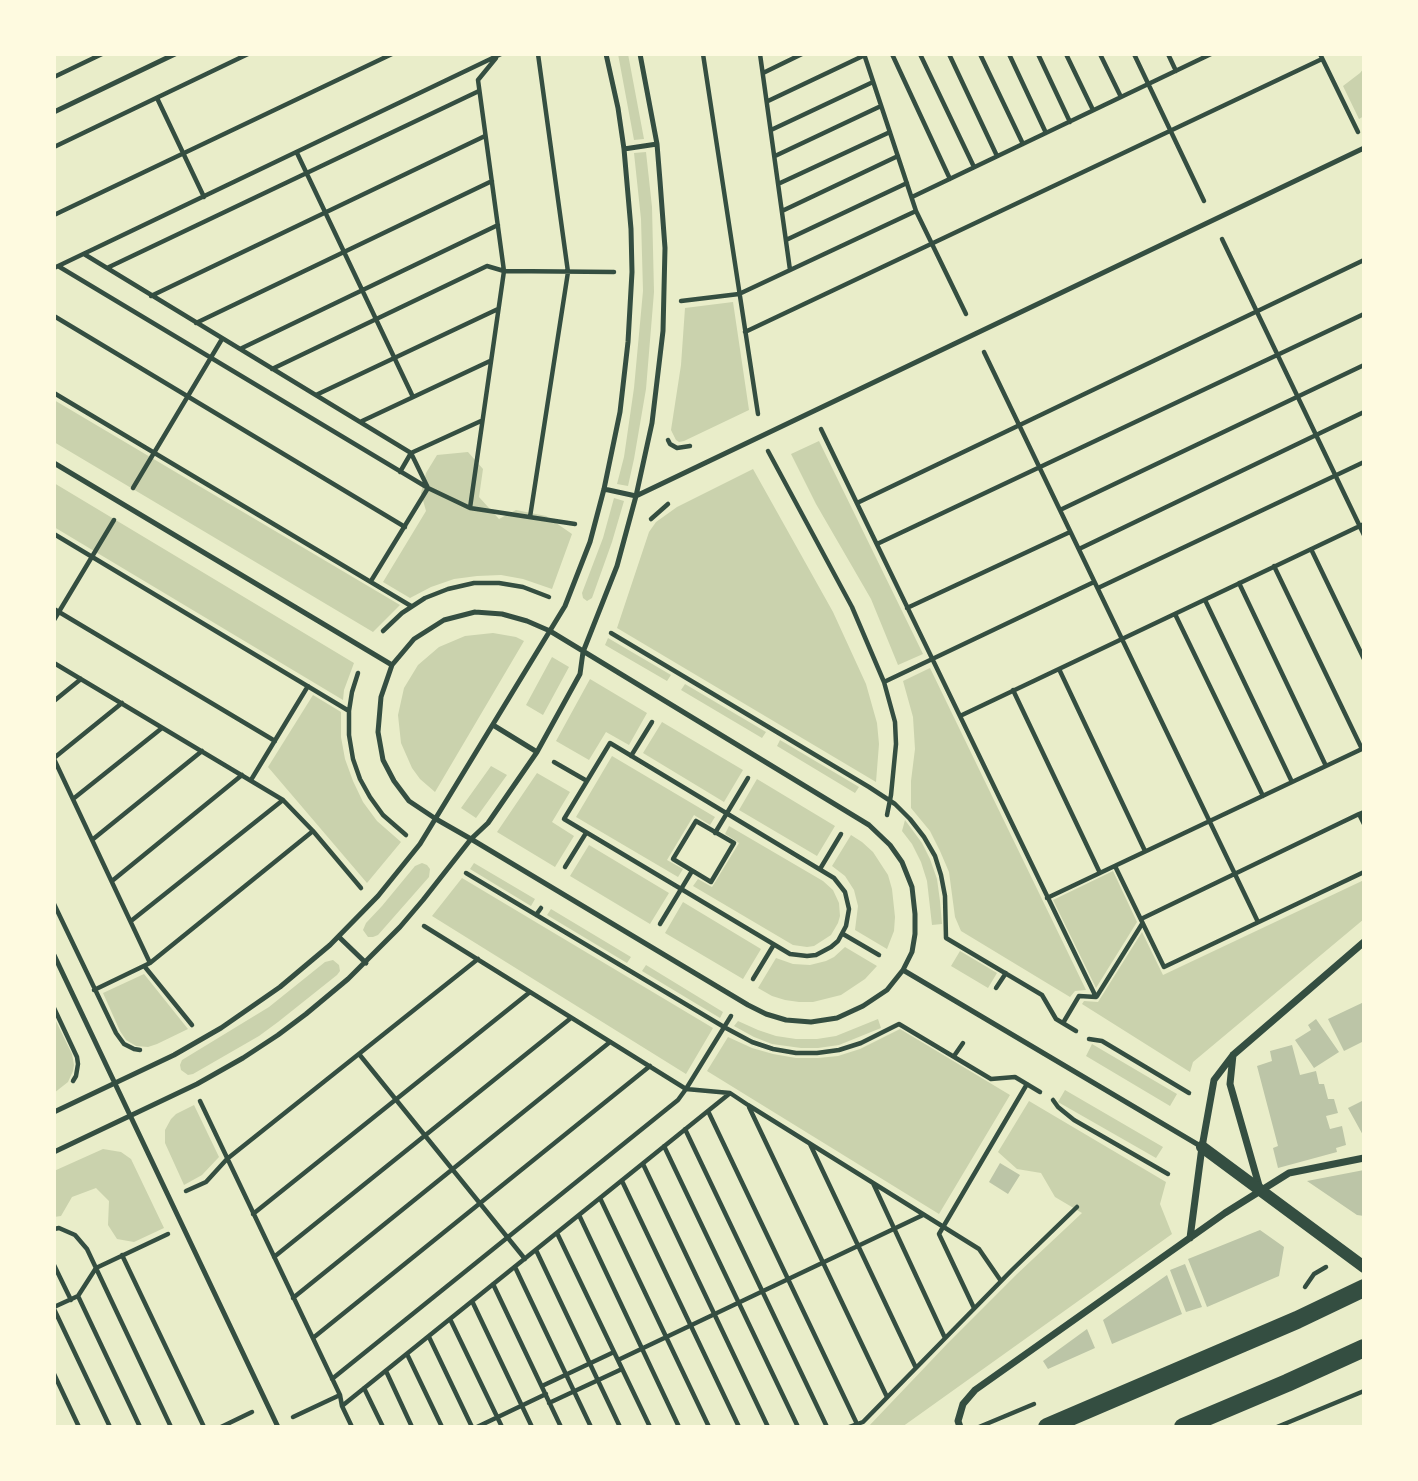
<!DOCTYPE html>
<style>
body{margin:0}
#map{position:relative;width:1418px;height:1481px;overflow:hidden;background:#e9edc9;font-family:"Nunito Sans",sans-serif}
canvas{display:block}
.frame{position:absolute;inset:0;border:56px solid #fefae0;pointer-events:none}
</style>
<div id="map">
<canvas width="1418" height="1481"></canvas>
<div class="frame"></div>
</div>
<script>
const g = document.querySelector('canvas').getContext('2d');
g.lineJoin = 'round';
function fillPath(path, color) { g.fillStyle = color; g.fill(path, 'evenodd'); }
const toPath = rows => new Path2D(rows.map(r => 'M' + r).join(''));
function stroke(path, color, width, dash) { g.strokeStyle = color; g.lineWidth = width; g.lineCap = dash ? 'butt' : 'round'; g.setLineDash(dash || []); g.stroke(path); }
fillPath(toPath([
 [618,54,628,54,644,139,634,140],
 [1364,68,1364,116,1359,119,1343,86,1360,73],
 [646,152,652,207,654,292,646,389,634,459,628,486,617,484,624,457,634,388,643,291,641,219,634,153],
 [733,302,749,410,684,441,679,442,676,440,671,430,681,365,685,308],
 [54,400,400,605,373,632,54,442],
 [819,441,923,654,898,665,871,599,816,504,791,454],
 [468,452,483,469,479,497,499,519,516,510,546,516,572,534,552,589,523,579,501,575,477,576,454,579,431,587,410,598,383,582,426,511,421,493,426,473,437,455],
 [753,469,833,612,866,684,877,723,879,744,876,782,617,628,649,532,656,522,677,507],
 [54,483,354,663,344,690,343,700,54,527],
 [614,498,624,501,612,542,592,598,587,601,583,598,582,593,603,538],
 [493,633,516,637,524,641,435,792,420,779,412,768,401,743,398,715,404,688,418,665,439,647,465,636],
 [608,638,671,675,667,681,605,645],
 [552,657,569,667,543,715,526,705],
 [930,668,1086,990,1075,991,1070,997,961,931,955,917,949,872,940,851,930,831,911,808,911,781,915,749,913,717,903,681],
 [590,679,647,713,629,745,606,732,589,760,556,741],
 [685,684,766,732,762,738,681,690],
 [313,695,341,712,341,737,345,759,353,781,363,802,377,821,401,842,367,883,268,767],
 [662,722,743,770,724,802,643,753],
 [780,740,859,787,855,793,777,746],
 [612,756,715,817,710,825,694,815,667,860,683,869,678,877,576,817],
 [491,766,507,775,476,818,461,808],
 [537,773,570,792,552,822,574,836,555,867,497,832],
 [757,779,835,826,817,856,739,810],
 [905,820,922,843,930,859,937,879,940,901,942,924,932,925,927,881,921,862,912,844,902,831],
 [729,826,823,881,833,890,839,903,840,916,838,923,831,935,814,946,807,947,793,945,693,886,698,879,712,887,739,843,725,834],
 [851,835,862,842,873,852,888,875,892,889,895,917,894,931,887,949,855,930,858,906,854,890,845,876,832,866],
 [589,845,669,893,650,924,570,876],
 [422,863,427,865,430,869,429,877,378,935,373,937,368,937,363,930,366,923,382,906,415,866],
 [474,863,535,899,531,906,470,869],
 [1113,871,1137,922,1096,988,1053,900],
 [462,878,713,1028,686,1074,432,916],
 [1364,880,1364,919,1193,1062,1190,1072,1082,1004,1084,1001,1098,1002,1142,932,1163,975],
 [683,902,761,949,743,979,665,933],
 [551,909,631,957,627,963,547,915],
 [845,947,877,966,865,979,841,995,813,1002,799,1002,785,1000,772,996,758,988,776,958,793,964,810,965,826,961,834,957],
 [960,951,997,973,988,988,951,966],
 [333,960,339,965,340,971,337,975,278,1022,259,1036,193,1074,188,1075,181,1070,180,1065,182,1060,269,1007,325,962],
 [646,965,723,1012,720,1018,642,971],
 [144,974,188,1029,157,1044,148,1047,136,1046,126,1040,120,1031,103,993],
 [54,1017,72,1054,74,1065,73,1071,68,1082,54,1093],
 [878,1019,881,1028,839,1045,818,1048,801,1048,772,1044,754,1037,734,1026,738,1021,758,1030,776,1036,796,1039,817,1039,836,1036],
 [900,1029,1010,1095,939,1214,707,1071,728,1037,752,1048,773,1054,796,1058,818,1058,838,1056,860,1049],
 [1092,1044,1177,1094,1170,1106,1086,1056],
 [1065,1090,1163,1147,1156,1158,1058,1102],
 [1029,1101,1166,1182,1160,1204,1172,1234,902,1427,868,1427,947,1344,1017,1274,1082,1213,1055,1197,1041,1173,1017,1169,998,1152],
 [194,1105,219,1157,202,1175,184,1185,165,1143,165,1130,171,1119,176,1114],
 [103,1149,121,1152,131,1159,164,1228,134,1242,117,1239,108,1225,109,1201,96,1188,72,1197,61,1216,54,1217,54,1171]
]), '#cad2ad');
fillPath(toPath([
 [1364,1002,1364,1041,1344,1051,1328,1019],
 [1316,1019,1339,1052,1314,1068,1295,1040,1311,1030,1308,1025],
 [1292,1045,1300,1075,1316,1071,1319,1084,1324,1084,1328,1099,1334,1099,1338,1113,1326,1116,1330,1129,1342,1126,1346,1145,1336,1148,1337,1152,1278,1168,1273,1148,1278,1146,1257,1066,1272,1061,1270,1051],
 [1364,1100,1364,1137,1348,1108],
 [1000,1163,1020,1175,1008,1194,989,1182],
 [1364,1170,1364,1216,1357,1215,1307,1181],
 [1260,1230,1284,1247,1279,1276,1207,1307,1188,1259],
 [1185,1264,1202,1307,1186,1312,1170,1270],
 [1167,1275,1182,1314,1112,1344,1103,1320],
 [1087,1329,1095,1348,1048,1369,1043,1361]
]), '#bcc5a7');
stroke(toPath([
 [703,54,758,414],
 [760,54,790,270],
 [864,54,916,211,966,314],
 [892,54,950,179],
 [920,54,974,167],
 [949,54,997,156],
 [980,54,1023,144],
 [1009,54,1046,133],
 [1038,54,1070,122],
 [1066,54,1093,110],
 [1100,54,1121,97],
 [1134,54,1204,201],
 [1168,54,1176,71],
 [1320,54,1358,132],
 [763,73,802,54],
 [54,77,102,54],
 [157,98,204,197],
 [768,101,865,55],
 [771,130,873,82],
 [54,147,248,54],
 [297,153,413,397],
 [775,156,881,106],
 [778,184,890,132],
 [912,197,1211,54],
 [782,211,898,156],
 [54,215,392,54],
 [1222,239,1364,535],
 [786,240,907,183],
 [84,254,411,453,428,488,371,581],
 [58,266,428,488,470,508,575,524],
 [54,268,501,54],
 [107,268,479,91],
 [151,296,485,136],
 [681,301,739,294,916,211],
 [54,316,405,527],
 [196,323,492,181],
 [745,332,1322,59],
 [240,349,498,225],
 [984,352,1258,922],
 [272,369,487,266,504,271,614,272],
 [54,393,411,606],
 [316,395,498,309],
 [360,422,490,361],
 [821,429,1096,997],
 [668,440,670,444,677,448,690,446],
 [768,451,852,607,884,682,895,722,896,744,891,795,887,815],
 [400,472,411,453,481,421],
 [133,488,222,339],
 [857,503,1364,260],
 [470,508,504,271,478,80,496,58,495,54],
 [1060,510,1364,365],
 [530,517,568,272,538,54],
 [651,519,668,504],
 [54,534,349,711],
 [877,544,1364,314],
 [1079,549,1364,412],
 [1311,549,1364,659],
 [1274,566,1362,749],
 [1239,583,1326,766],
 [1098,588,1364,462],
 [1205,600,1292,782],
 [907,608,1070,532],
 [54,609,275,741],
 [1175,614,1263,796],
 [54,620,114,520],
 [383,631,402,613,425,598,448,589,474,583,499,583,523,587,549,597],
 [611,633,869,787,895,804,910,819,924,837,935,856,941,875,945,896,946,938,1042,995,1056,1019,1076,1031],
 [54,663,283,800,313,831,361,888],
 [1059,669,1145,851],
 [358,673,352,692,349,711,349,735,353,759,360,779,370,797,383,815,406,835],
 [884,682,1094,582],
 [1013,690,1100,873],
 [54,701,81,679],
 [960,716,1364,524],
 [610,743,834,878,845,892,849,909,846,926,838,941,831,947,816,955,807,956,790,954,564,819,610,743],
 [631,756,652,722],
 [54,758,122,703],
 [54,759,150,963],
 [554,762,587,781],
 [251,780,308,686],
 [73,799,162,728],
 [1364,812,1359,814,1364,824],
 [696,821,734,843,711,882,673,859,696,821],
 [715,833,748,778],
 [92,840,202,751],
 [1115,866,1164,967,1364,872],
 [565,867,586,833],
 [820,869,841,834],
 [466,873,724,1027,752,1042,773,1049,796,1053,817,1053,839,1050,861,1043,899,1024,991,1079,1015,1077,1040,1092],
 [112,881,242,775],
 [1047,898,1364,748],
 [54,904,116,1033,124,1044,134,1049,140,1050],
 [536,915,541,908],
 [1141,919,1359,814],
 [131,921,283,800],
 [660,924,692,871],
 [424,926,686,1089,730,1093,748,1105,979,1249,1001,1281],
 [843,934,879,955],
 [145,967,192,1025],
 [753,979,773,946],
 [996,988,1006,973],
 [94,990,150,963,313,831],
 [1097,996,1142,924],
 [54,1008,77,1057,78,1064,76,1076,73,1081],
 [1063,1023,1079,996,1096,997],
 [1089,1039,1102,1041,1189,1093],
 [359,1054,525,1259],
 [954,1056,963,1043],
 [1053,1100,1058,1107,1074,1120,1168,1174],
 [200,1101,340,1395,342,1406,352,1427],
 [749,1107,887,1397],
 [708,1111,857,1424],
 [685,1129,827,1427],
 [810,1144,916,1368],
 [664,1146,798,1427],
 [643,1164,768,1427],
 [622,1181,739,1427],
 [873,1183,945,1338],
 [186,1191,206,1182,227,1159,478,959],
 [600,1198,709,1427],
 [253,1214,530,992],
 [579,1215,679,1427],
 [54,1229,59,1228,75,1235,87,1249,171,1427],
 [557,1233,650,1427],
 [536,1250,620,1427],
 [122,1255,204,1427],
 [274,1257,571,1018],
 [54,1265,71,1300],
 [515,1267,591,1427],
 [493,1284,561,1427],
 [1305,1287,1314,1274,1326,1267],
 [78,1296,140,1427],
 [293,1298,610,1042],
 [472,1301,532,1427],
 [54,1307,78,1296,96,1268,168,1234],
 [974,1308,939,1234,1027,1084],
 [54,1309,110,1427],
 [450,1319,502,1427],
 [429,1337,472,1427],
 [313,1338,650,1066],
 [407,1354,442,1427],
 [618,1360,923,1215],
 [386,1371,412,1427],
 [54,1374,79,1427],
 [332,1379,678,1100,686,1089,731,1016],
 [542,1386,614,1352],
 [364,1388,383,1427],
 [549,1403,622,1369],
 [342,1406,729,1094],
 [293,1417,340,1395],
 [221,1427,252,1412],
 [477,1427,546,1394],
 [849,1427,863,1422,1012,1270,1077,1207],
 [979,1427,1034,1404],
 [1277,1427,1364,1391]
]), '#344e41', 4.5);
stroke(toPath([
 [54,112,175,54],
 [624,149,657,144],
 [54,463,392,665],
 [604,489,636,496,1364,148],
 [475,612,502,614,527,621,550,631,869,825,890,845,902,862,912,887,915,914,915,934,912,952,903,970,887,990,863,1006,837,1018,811,1022,786,1020,766,1014,748,1005,471,839,436,819,409,801,394,781,383,760,378,732,381,697,392,665,414,639,444,620,475,612],
 [493,725,537,752],
 [339,937,366,963],
 [54,955,278,1427],
 [903,970,1202,1147],
 [54,1112,174,1055,221,1028,280,987,330,945,378,896,420,844,565,606,590,542,604,489,620,412,628,342,632,272,631,229,624,149,618,108,606,54],
 [54,1152,197,1084,243,1058,278,1035,306,1014,348,979,400,927,423,900,471,839,488,823,537,752,580,674,583,652,617,566,636,496,652,423,663,331,665,248,660,181,657,144,640,54]
]), '#344e41', 5);
stroke(toPath([
 [1233,1055,1230,1084,1260,1189],
 [1190,1238,1202,1147,1214,1080,1233,1055,1364,942],
 [960,1427,958,1421,963,1404,975,1390,1225,1213,1289,1173,1364,1158]
]), '#344e41', 7);
stroke(toPath([
 [1202,1147,1364,1267]
]), '#344e41', 12);
stroke(toPath([
 [1047,1427,1297,1320,1364,1288],
 [1183,1427,1287,1383,1364,1348]
]), '#344e41', 18);
</script>
